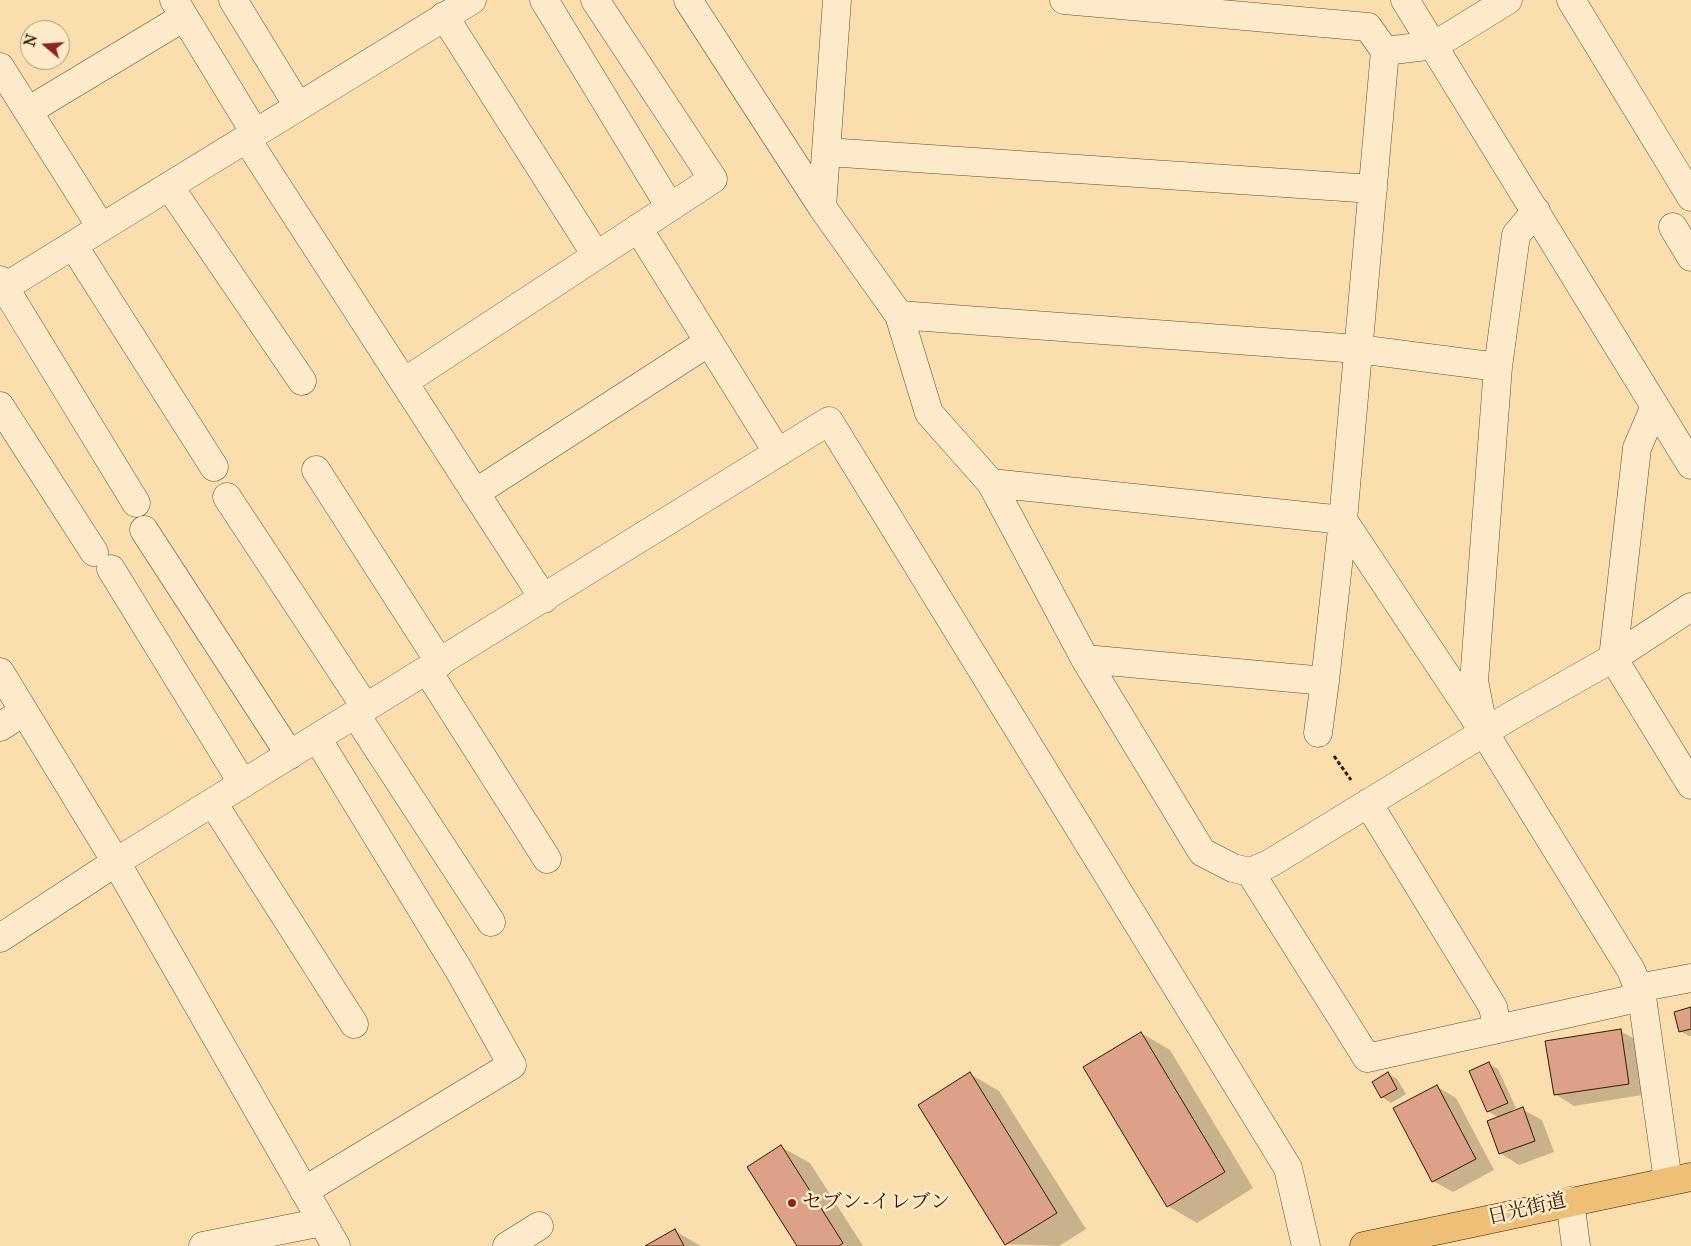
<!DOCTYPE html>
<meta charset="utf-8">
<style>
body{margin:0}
#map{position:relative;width:1691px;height:1246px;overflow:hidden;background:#fadeae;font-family:"IM FELL Great Primer",serif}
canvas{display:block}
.north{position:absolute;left:20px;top:20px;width:50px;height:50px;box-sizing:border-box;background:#fceaca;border:1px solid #aa9879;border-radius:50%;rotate:288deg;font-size:14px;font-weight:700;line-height:20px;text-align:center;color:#301c00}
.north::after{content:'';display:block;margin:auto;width:18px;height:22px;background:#8f2418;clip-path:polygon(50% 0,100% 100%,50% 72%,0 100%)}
</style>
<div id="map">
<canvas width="1691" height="1246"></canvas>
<div class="north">N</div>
</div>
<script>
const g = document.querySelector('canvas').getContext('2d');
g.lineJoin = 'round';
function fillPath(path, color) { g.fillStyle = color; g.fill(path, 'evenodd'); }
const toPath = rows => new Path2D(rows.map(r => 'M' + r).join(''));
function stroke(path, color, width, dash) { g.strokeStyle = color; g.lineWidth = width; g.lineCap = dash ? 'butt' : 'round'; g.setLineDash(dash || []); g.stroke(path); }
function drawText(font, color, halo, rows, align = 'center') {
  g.font = font + ' "IM FELL Great Primer","Noto Serif JP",serif'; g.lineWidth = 5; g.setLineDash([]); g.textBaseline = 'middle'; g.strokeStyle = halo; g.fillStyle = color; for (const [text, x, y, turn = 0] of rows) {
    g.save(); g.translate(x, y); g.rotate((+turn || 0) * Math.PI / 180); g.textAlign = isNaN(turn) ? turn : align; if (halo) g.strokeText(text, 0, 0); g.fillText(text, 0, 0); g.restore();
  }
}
fillPath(toPath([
 [1691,1009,1691,1036,1689,1036,1680,1031],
 [1620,1031,1640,1042,1648,1094,1574,1106,1555,1094],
 [1141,1033,1170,1050,1253,1188,1197,1223,1168,1206],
 [1489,1064,1498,1069,1516,1108,1511,1111,1512,1113,1522,1109,1542,1120,1554,1152,1519,1165,1500,1153,1499,1118,1488,1111,1471,1072],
 [970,1074,999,1091,1086,1229,1059,1246,1006,1244,920,1106],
 [1388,1074,1397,1079,1406,1094,1391,1103,1382,1097],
 [1436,1086,1456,1098,1494,1170,1453,1192,1433,1181],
 [781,1147,810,1163,863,1246,799,1246],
 [675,1231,701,1246,648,1246]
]), '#0003');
const building = toPath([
 [1691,1007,1691,1029,1679,1032,1674,1012,1691,1007],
 [1621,1029,1629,1084,1554,1095,1545,1041,1621,1029],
 [1141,1032,1225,1172,1167,1207,1083,1067,1141,1032],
 [1489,1062,1508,1103,1487,1112,1469,1071,1489,1062],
 [970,1072,1057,1213,1005,1245,918,1105,970,1072],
 [1388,1072,1397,1089,1381,1098,1372,1082,1388,1072],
 [1437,1085,1476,1159,1432,1182,1393,1108,1437,1085],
 [1523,1107,1535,1141,1499,1154,1487,1121,1523,1107],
 [781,1145,843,1243,839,1246,797,1246,747,1167,781,1145],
 [675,1229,684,1246,645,1246,675,1229]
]);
fillPath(building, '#dda188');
stroke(building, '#301c00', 1);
const minor = toPath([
 [174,0,255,133],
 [233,0,298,106],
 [544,0,670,207],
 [688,0,822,207],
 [837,0,822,207,899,315,929,413,991,483,1085,659,1202,852,1233,868,1250,872,1269,864,1509,717,1613,658,1691,607],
 [1064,0,1368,27,1385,51],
 [1405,0,1691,465],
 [1571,0,1691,197],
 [444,16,596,255],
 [0,67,101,227],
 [28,111,184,17],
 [246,138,544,599],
 [827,152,1373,189],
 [169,186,302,381],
 [1673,227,1691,257],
 [638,228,778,453],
 [73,245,214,467],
 [0,280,136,503],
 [0,290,472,0],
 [899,315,1358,349,1498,367],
 [404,382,713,179,595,0],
 [0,406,94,552],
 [1655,406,1637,448,1613,658,1691,785],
 [316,470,440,663],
 [991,483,1343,520],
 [475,493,709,342],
 [227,497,366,708],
 [1343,520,1484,732,1631,970,1642,997,1668,1181],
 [144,530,290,755],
 [111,569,243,784],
 [1085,659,1325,681,1343,520,1385,51,1435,45,1508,0],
 [427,670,547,859],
 [0,672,116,862,336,1246],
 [356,715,491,922],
 [1482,721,1474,681,1498,367,1516,235,1536,211],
 [0,727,23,712],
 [1318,733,1325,681],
 [213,803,354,1024],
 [1368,803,1493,1007,1497,1027],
 [1250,872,1367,1058,1642,997],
 [0,938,116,862,829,421,1288,1168,1306,1246],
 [1638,988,1691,978],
 [304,1191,512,1065,460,972,317,738],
 [1570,1201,1576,1246],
 [203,1246,322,1222],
 [507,1246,539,1226]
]);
const highway = toPath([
 [1364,1246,1691,1177]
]);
stroke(minor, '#624c2c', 29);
stroke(highway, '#301c00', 29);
stroke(toPath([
 [1334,756,1351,780]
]), '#301c00', 3, [4, 2.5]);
stroke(minor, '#fceaca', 28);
stroke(highway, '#edbf77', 28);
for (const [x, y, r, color] of [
 [792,1203,5,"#8f2418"]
]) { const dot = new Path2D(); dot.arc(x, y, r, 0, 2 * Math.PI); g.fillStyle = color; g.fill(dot); stroke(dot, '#fceaca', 2); }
drawText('20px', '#301c00', '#fceaca', [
 ["セブン-イレブン",802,1203]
], 'left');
drawText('20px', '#301c00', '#fceaca', [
 ["日光街道",1527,1210,-13]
]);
</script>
